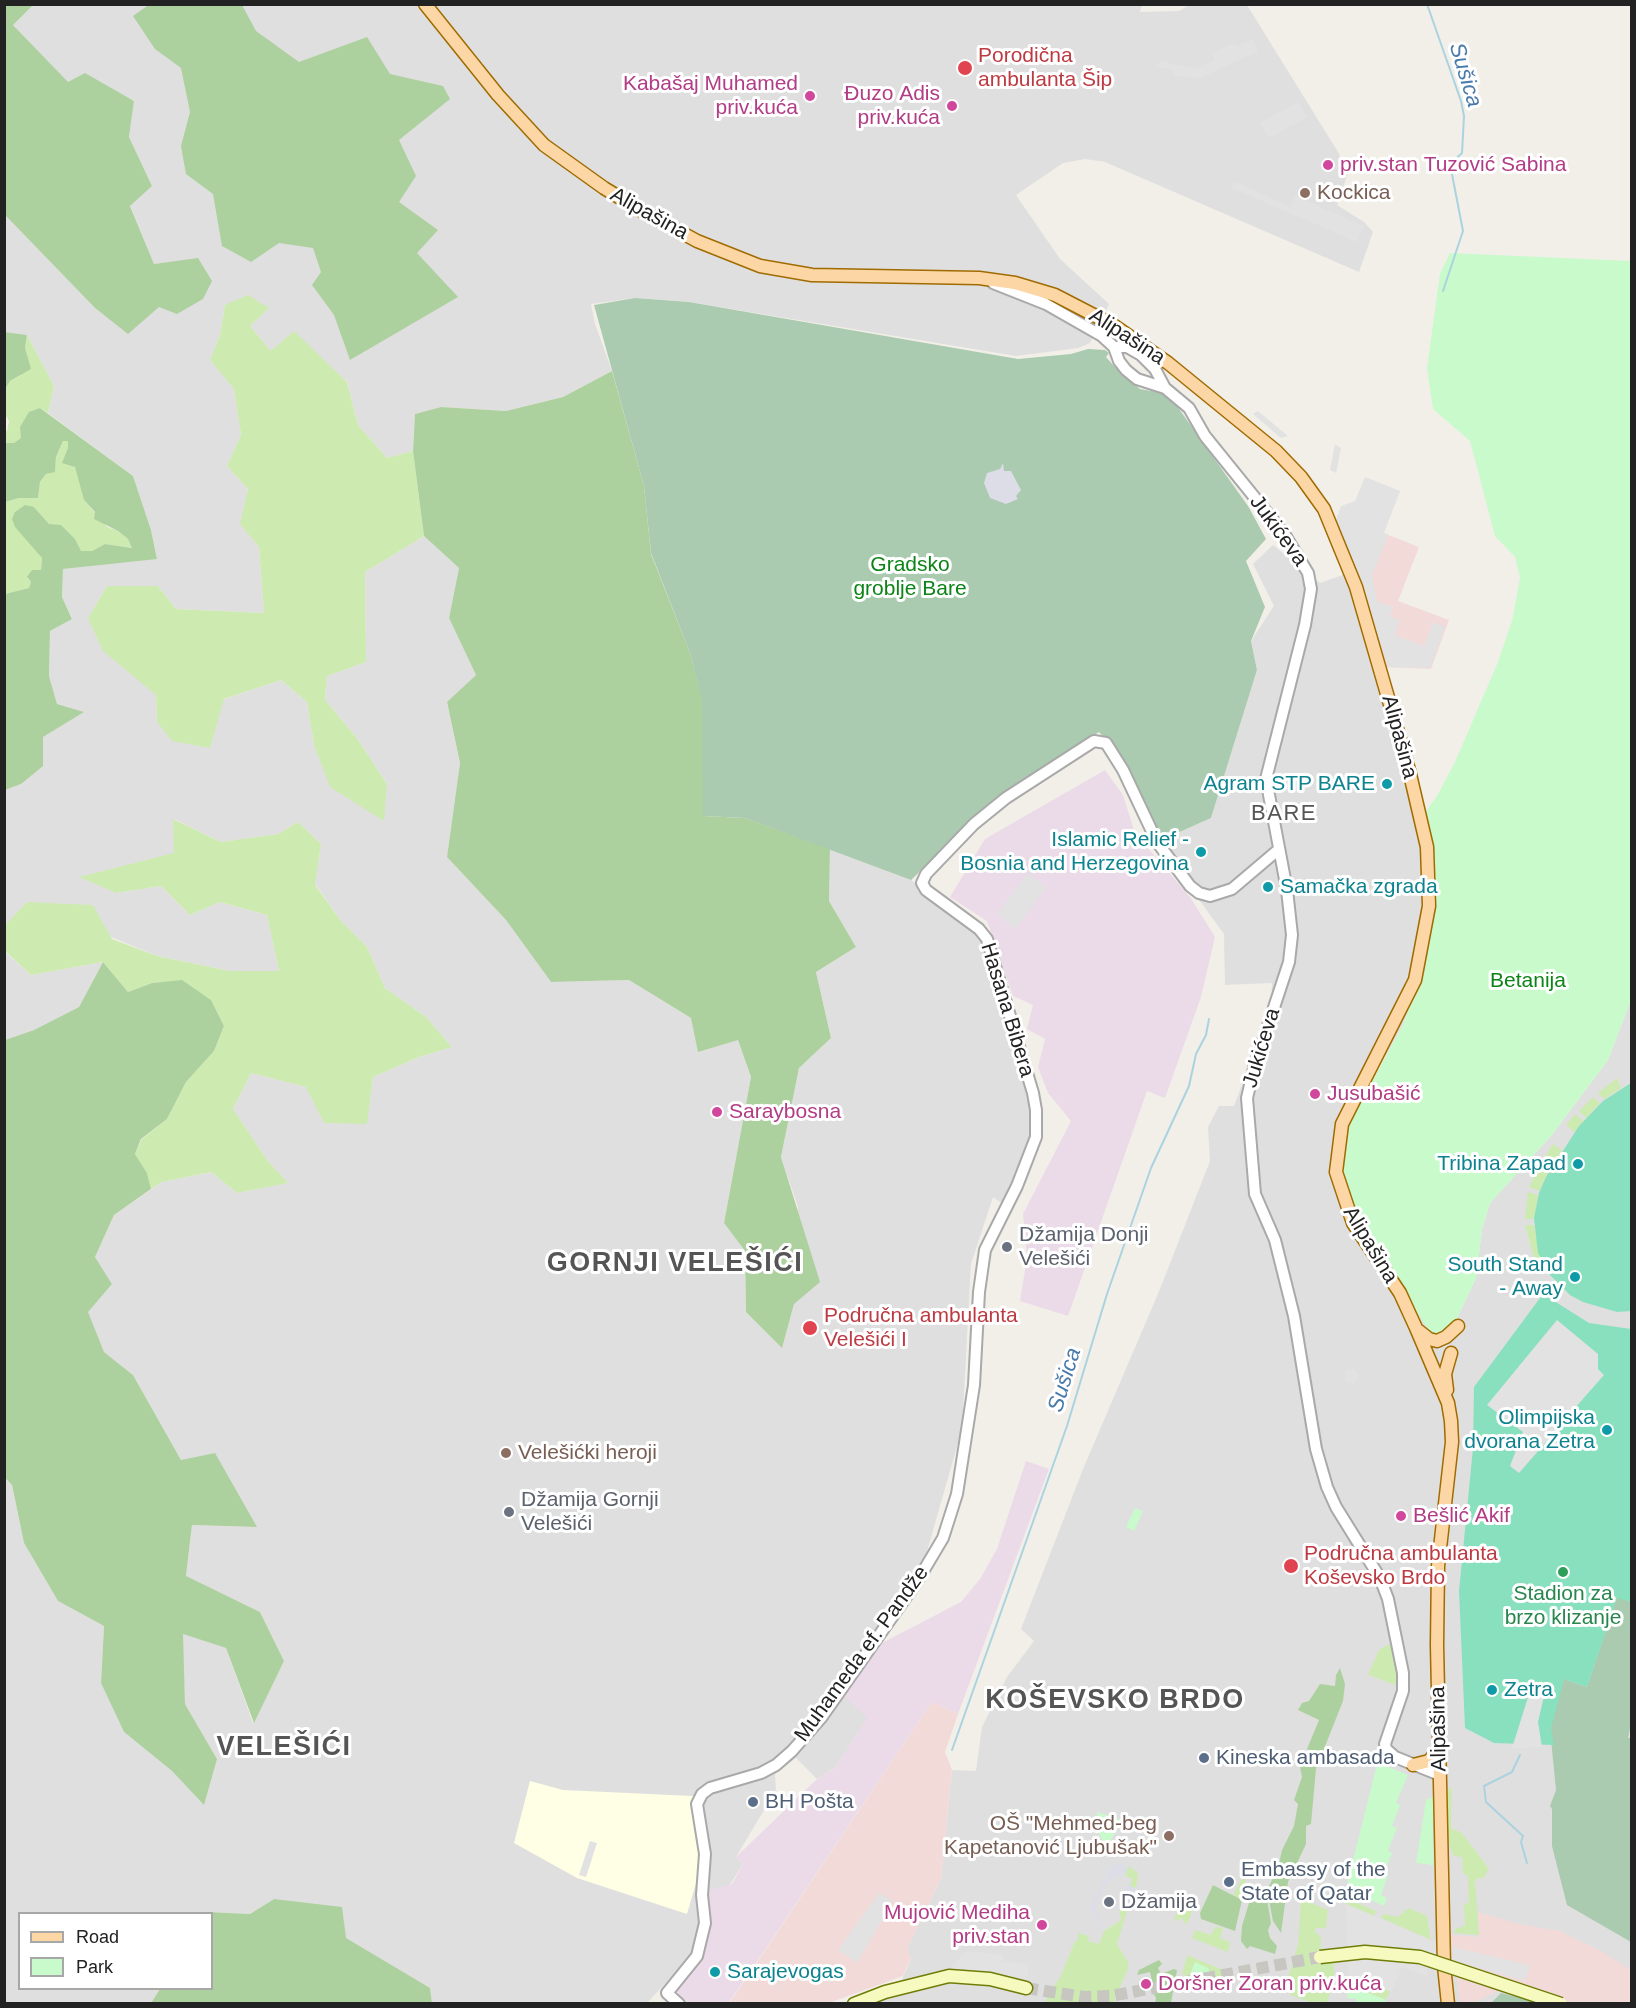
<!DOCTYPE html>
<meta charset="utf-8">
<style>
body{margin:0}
#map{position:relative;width:1636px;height:2008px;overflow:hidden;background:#f2efe9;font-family:Arial,sans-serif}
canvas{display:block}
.frame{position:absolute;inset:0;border:6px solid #222;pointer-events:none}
.legend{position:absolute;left:18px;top:1912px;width:195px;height:78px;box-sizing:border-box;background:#fff;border:2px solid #a7a7a7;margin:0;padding:8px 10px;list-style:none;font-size:18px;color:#222}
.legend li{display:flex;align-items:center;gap:12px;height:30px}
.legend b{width:30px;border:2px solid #a7a7a7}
</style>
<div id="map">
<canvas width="1636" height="2008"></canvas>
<div class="frame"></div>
<ul class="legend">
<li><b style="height:8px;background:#fcd6a4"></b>Road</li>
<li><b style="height:16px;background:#c8facc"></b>Park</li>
</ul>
</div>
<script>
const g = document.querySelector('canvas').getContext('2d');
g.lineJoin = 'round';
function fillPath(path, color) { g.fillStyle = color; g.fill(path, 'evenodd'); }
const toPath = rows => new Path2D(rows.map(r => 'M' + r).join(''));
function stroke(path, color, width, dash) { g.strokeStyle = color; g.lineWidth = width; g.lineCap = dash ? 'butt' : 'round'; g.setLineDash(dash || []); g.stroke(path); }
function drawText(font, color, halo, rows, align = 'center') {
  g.font = font + ' Arial,sans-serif'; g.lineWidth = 6; g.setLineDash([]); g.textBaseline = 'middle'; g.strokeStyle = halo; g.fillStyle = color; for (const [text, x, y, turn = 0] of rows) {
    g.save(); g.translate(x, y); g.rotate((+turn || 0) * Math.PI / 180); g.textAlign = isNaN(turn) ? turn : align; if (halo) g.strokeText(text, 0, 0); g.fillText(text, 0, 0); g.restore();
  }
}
fillPath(toPath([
 [33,4,1142,5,1140,12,1179,11,1189,5,1247,5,1338,152,1348,173,1337,205,1364,222,1373,232,1359,272,1105,162,1085,159,1063,163,1016,195,1060,259,1109,304,1090,343,1078,348,1016,356,689,302,635,298,591,304,595,324,612,371,563,397,506,411,441,407,415,414,413,451,387,458,358,425,347,381,271,351,250,326,269,308,225,305,220,335,210,360,234,388,241,435,227,466,248,489,241,524,259,547,264,613,176,609,158,586,107,586,88,618,156,695,157,722,281,680,307,702,314,745,383,821,387,784,356,737,325,700,327,676,366,662,365,572,424,536,459,568,449,618,476,675,447,703,460,763,447,857,506,920,551,982,629,980,691,1018,738,1040,751,1077,724,1223,745,1251,746,1312,782,1347,794,1304,798,1207,781,1157,799,1068,831,1038,816,972,856,947,829,901,830,849,911,880,979,929,1037,1123,1007,1207,993,1197,971,1264,962,1429,924,1562,842,1693,868,1718,836,1767,817,1779,796,1758,775,1774,776,1790,736,1857,743,1864,707,1921,698,1927,700,1933,696,1950,647,2003,432,2003,430,1988,274,1899,250,1914,208,1912,20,1914,20,1988,160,1989,151,2003,5,2003,4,1478,12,1485,24,1543,58,1601,104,1626,101,1682,124,1732,172,1771,204,1804,217,1759,185,1704,182,1633,226,1648,253,1723,284,1661,260,1612,186,1577,192,1525,256,1527,181,1460,133,1375,104,1352,87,1312,112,1284,95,1257,114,1215,162,1182,211,1172,237,1193,287,1183,267,1160,233,1109,251,1073,306,1087,366,1124,373,1077,419,1057,452,1047,426,1017,385,988,367,947,341,921,315,884,321,844,298,822,278,834,221,842,174,819,174,853,116,893,161,886,190,915,220,902,267,915,279,971,230,971,157,956,27,902,5,926,5,790,21,784,43,737,83,712,57,704,49,676,50,631,72,618,62,597,63,569,157,558,151,530,133,476,48,413,54,386,27,335,5,332,5,215,95,308,128,333,169,262,154,264,130,205,152,186,129,137,134,100,68,83,13,25],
 [1273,545,1320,583,1351,572,1420,813,1426,811,1434,862,1435,893,1425,968,1402,1027,1363,1095,1403,1288,1433,1337,1452,1329,1476,1278,1482,1229,1490,1203,1551,1136,1608,1060,1631,1000,1631,2003,859,2004,896,1993,911,1959,907,1949,941,1878,952,1770,976,1771,982,1727,1007,1677,1034,1641,1021,1629,1083,1469,1160,1289,1210,1161,1208,1127,1219,1106,1234,1106,1271,1009,1272,983,1225,985,1224,934,1157,842,1211,818,1257,670,1251,641,1274,606,1253,564],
 [4,951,31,975,103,962,79,1007,34,1030,5,1040]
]), '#e0dfdf');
fillPath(toPath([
 [1338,515,1419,547,1398,601,1449,620,1431,669,1383,667,1334,525],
 [932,1702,958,1714,945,1752,952,1770,941,1878,907,1949,911,1958,903,1976,829,2003,729,2004],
 [1478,1912,1518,1924,1560,1931,1603,1952,1631,1970,1631,2003,1569,2003,1516,1988,1495,1992,1473,2003,1460,2003,1451,1935,1479,1937]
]), '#f2dad9');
fillPath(toPath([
 [1105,770,1123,795,1135,833,1190,897,1215,937,1201,997,1165,1098,1147,1091,1068,1316,1020,1301,1027,1258,1023,1214,1071,1121,1048,1093,1038,1067,1045,1039,1027,1029,1033,1005,1013,996,987,921,950,897,985,839],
 [1026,1461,1049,1469,958,1714,932,1702,729,2003,685,2003,677,1991,696,1966,709,1934,710,1890,732,1884,743,1864,736,1857,817,1779,836,1767,867,1718,842,1694,873,1652,880,1644,961,1602,980,1579,997,1549]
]), '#ebdbe8');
fillPath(toPath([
 [530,1781,563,1790,693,1796,701,1866,687,1914,577,1878,514,1843]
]), '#ffffe5');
fillPath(toPath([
 [248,295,269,308,250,326,271,351,294,331,347,382,358,425,387,458,413,451,424,536,365,572,366,662,327,676,325,700,356,737,387,784,384,821,330,787,314,745,307,702,281,680,224,699,210,748,172,741,157,722,156,695,103,651,88,618,107,586,158,586,176,609,264,613,259,547,240,524,248,489,227,466,241,435,234,389,210,360,220,335,225,305],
 [27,335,54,386,48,413,40,408,22,438,14,443,5,443,5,431,7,431,9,421,5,414,4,389,10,381,21,375],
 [63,441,68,441,70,464,75,467,80,478,84,500,107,527,118,531,128,539,133,548,105,544,92,551,80,551,75,539,49,524,34,507,31,544,42,558,41,570,27,578,31,582,29,588,5,594,5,502,19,498,38,498,40,482,46,474,55,471,56,457],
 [173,819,221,842,278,834,298,822,321,844,315,885,341,921,367,947,385,988,426,1017,452,1047,419,1057,373,1077,367,1124,324,1123,306,1087,251,1073,233,1109,267,1160,288,1183,237,1193,211,1172,162,1182,151,1189,147,1173,135,1154,142,1139,167,1119,186,1082,214,1051,224,1026,211,1000,182,981,152,983,128,992,103,962,31,975,5,951,4,926,27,902,93,905,112,939,157,956,230,971,279,971,267,915,220,902,190,915,161,886,116,893,79,877,174,853],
 [1617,1078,1621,1088,1604,1099,1598,1093],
 [1593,1097,1600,1103,1586,1118,1579,1111],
 [1575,1114,1583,1121,1575,1132,1566,1125],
 [1553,1144,1562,1150,1552,1167,1542,1161],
 [1539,1166,1549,1171,1540,1191,1529,1187],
 [1528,1192,1538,1195,1534,1219,1525,1219],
 [1525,1225,1534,1225,1541,1259,1536,1261,1534,1258],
 [1390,1644,1396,1656,1396,1685,1368,1675,1379,1650],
 [1452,1786,1451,1828,1462,1833,1489,1869,1484,1877,1475,1880,1479,1935,1454,1933,1455,1929,1465,1926,1464,1904,1469,1903,1468,1876,1463,1873,1462,1857,1454,1856,1448,1842,1447,1792],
 [1128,1866,1138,1873,1136,1888,1130,1886,1132,1878,1125,1876],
 [1244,1875,1246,1877,1242,1900,1233,1895],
 [1187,1897,1196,1900,1188,1922,1185,1924,1182,1918,1174,1921,1181,1900],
 [1301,1899,1328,1910,1326,1928,1316,1928,1315,1932,1321,1937,1320,1957,1325,1963,1334,1963,1334,1978,1327,2003,1317,2001,1313,2003,1291,1995,1285,1988,1298,1945],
 [1347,1899,1376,1911,1374,1916,1346,1904],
 [1119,1908,1127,1911,1117,1944,1128,1962,1128,1969,1113,2003,1046,2003,1047,1995,1060,1978,1074,1943,1078,1939,1078,1933,1089,1936,1088,1941,1099,1944,1104,1931,1121,1920],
 [1409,1908,1427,1916,1431,1940,1381,1918,1383,1914,1398,1917],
 [1215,1927,1223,1928,1220,1938,1230,1942,1228,1952,1192,1938,1195,1930,1211,1935],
 [1187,1955,1228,1972,1223,1992,1182,1974],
 [1348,1975,1390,1991,1386,2000,1349,1985]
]), '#cdebb0');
fillPath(toPath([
 [150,4,242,5,256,31,299,62,367,37,390,74,443,86,450,99,399,140,416,176,399,202,438,230,417,253,458,297,350,360,334,315,312,285,321,272,313,248,279,243,251,262,222,246,213,194,186,174,181,146,190,112,181,68,155,49,133,16],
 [4,5,33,5,13,25,68,82,85,73,134,101,129,137,152,186,130,206,154,264,198,258,212,281,203,299,177,314,159,307,128,334,95,308,5,215],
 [5,332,27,335,25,348,31,369,10,381,5,389],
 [612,371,644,486,651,554,690,653,703,702,703,816,745,818,830,849,829,901,856,947,816,972,831,1038,799,1068,781,1157,820,1282,794,1304,782,1348,746,1312,745,1251,724,1223,751,1077,738,1040,698,1052,691,1018,629,980,551,982,506,920,447,857,460,763,447,702,476,675,449,618,459,568,424,536,413,451,415,414,441,407,506,411,563,397],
 [40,408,133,476,151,530,157,559,63,569,62,597,72,619,50,631,49,676,57,704,84,712,43,737,43,766,21,784,5,790,5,594,29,588,31,582,27,577,32,570,41,570,42,558,15,527,12,519,15,512,25,505,34,507,49,524,61,525,75,539,81,551,92,551,105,544,132,548,128,539,118,531,94,519,95,512,84,500,75,467,62,463,68,448,68,441,63,441,56,457,55,472,46,474,40,482,38,498,19,498,5,502,5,443,14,443,21,438,20,427,29,412],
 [103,962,128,992,152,983,182,980,211,1000,224,1026,214,1051,186,1082,167,1119,141,1139,135,1154,147,1173,151,1189,114,1215,95,1257,112,1284,88,1312,104,1352,133,1375,181,1460,215,1453,257,1527,192,1525,186,1576,260,1612,284,1661,254,1723,226,1648,183,1634,185,1704,217,1759,204,1805,172,1771,124,1732,101,1683,104,1626,58,1601,24,1543,12,1485,5,1478,5,1040,34,1030,79,1007],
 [1340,1668,1345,1684,1343,1701,1316,1769,1311,1824,1306,1826,1306,1844,1288,1882,1281,1933,1273,1921,1267,1890,1278,1868,1282,1850,1294,1826,1298,1804,1294,1800,1302,1777,1300,1767,1303,1758,1311,1751,1307,1749,1319,1720,1298,1710,1302,1703,1309,1701,1320,1684,1335,1686,1336,1675],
 [1213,1885,1242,1900,1235,1931,1201,1919,1200,1913],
 [1253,1890,1263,1893,1267,1900,1271,1923,1268,1930,1270,1938,1277,1946,1275,1954,1250,1946,1247,1949,1241,1941,1242,1926],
 [274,1899,342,1907,346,1938,430,1988,432,2003,151,2003,160,1989,212,1988,212,1914,206,1913,208,1912,250,1914],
 [1159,1960,1162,1964,1158,1968,1161,1974,1174,1969,1177,1970,1171,2003,1155,2003,1156,1998,1147,1982,1152,1981,1150,1972,1137,1975,1139,1970]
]), '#add19e');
fillPath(toPath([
 [635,298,689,302,1018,359,1071,354,1088,349,1105,350,1109,353,1106,357,1114,366,1140,389,1162,393,1177,406,1248,506,1266,539,1246,561,1265,607,1251,641,1257,670,1211,818,1157,842,1107,741,1099,732,989,805,911,880,745,818,703,816,702,700,690,653,651,553,644,486,594,305],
 [1617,1597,1631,1602,1632,1719,1628,1738,1632,1738,1631,1942,1567,1905,1552,1846,1552,1809,1550,1806,1556,1790,1550,1729,1558,1694,1564,1679,1587,1687],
 [1501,1993,1540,2003,1491,2003]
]), '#aacbaf');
fillPath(toPath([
 [1450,253,1631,261,1631,1000,1608,1060,1551,1136,1490,1203,1482,1229,1476,1278,1452,1329,1433,1337,1357,1221,1341,1175,1346,1129,1402,1027,1425,968,1435,893,1434,862,1426,811,1437,796,1455,762,1498,662,1512,621,1520,578,1515,557,1495,536,1470,441,1433,409,1427,368,1440,274],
 [1135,1508,1143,1511,1134,1531,1126,1527],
 [1381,1764,1408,1775,1396,1803,1400,1805,1392,1826,1397,1828,1388,1850,1392,1853,1384,1873,1388,1875,1381,1895,1387,1898,1384,1906,1346,1889,1376,1768],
 [1433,1797,1433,1865,1416,1863,1426,1800],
 [1097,1812,1122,1820,1107,1847,1099,1834],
 [1195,1962,1208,1968,1211,1974,1208,1981,1190,1974],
 [1349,1985,1386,2000,1384,2003,1356,2003,1357,1999,1347,1998]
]), '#c8facc');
fillPath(toPath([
 [1631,1083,1631,1311,1617,1312,1583,1302,1570,1295,1550,1275,1538,1253,1534,1218,1539,1193,1546,1177,1579,1126,1603,1101],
 [1543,1294,1589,1323,1631,1329,1631,1602,1617,1598,1587,1687,1564,1679,1551,1729,1554,1745,1494,1743,1465,1728,1459,1591,1473,1448,1474,1387]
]), '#88e0be');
fillPath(toPath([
 [1253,39,1258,51,1200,78,1173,76,1174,70,1157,66,1159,61,1195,68,1215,60,1211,54,1233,43,1237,46],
 [1298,102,1307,117,1269,138,1260,123],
 [1234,181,1290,207,1295,196,1364,226,1357,242,1231,188],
 [1258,411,1288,436,1281,438,1253,414],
 [1335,444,1341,448,1336,473,1330,470],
 [1365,477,1400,491,1384,533,1388,535,1372,575,1375,592,1378,602,1393,607,1390,617,1400,620,1395,635,1424,646,1433,622,1445,627,1430,668,1389,667,1335,523,1341,506,1355,501],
 [1028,873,1046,888,1015,929,997,914],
 [1557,1320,1598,1354,1598,1369,1604,1375,1560,1425,1550,1442,1546,1442,1519,1473,1510,1466,1523,1432,1487,1405],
 '1344 1376a7 7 0 1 1 14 0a7 7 0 1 1-14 0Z',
 [1530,1691,1544,1696,1538,1722,1542,1747,1512,1748],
 [590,1841,597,1843,586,1877,579,1875],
 [879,1893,893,1901,857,1963,838,1950],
 [1346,1904,1431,1940,1431,1942,1530,1965,1525,1981,1432,1955,1427,1972,1429,1973,1428,1977,1402,1967,1392,1992,1348,1975],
 [971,1951,1003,1955,1003,1961,1029,1964,1027,1979,949,1970,964,1952]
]), '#e2e2e2');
fillPath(toPath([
 [1003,463,1004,471,1011,471,1021,490,1016,496,1018,499,1006,504,990,498,984,483,987,473,1000,469],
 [1117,1863,1128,1866,1126,1874,1118,1874,1106,1884,1095,1907,1106,1930,1089,1909,1112,1866],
 [1131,1877,1130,1886,1136,1888,1127,1911,1117,1909]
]), '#dddde8');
stroke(toPath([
 [1427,4,1461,101,1464,116,1462,153,1450,164,1463,231,1443,291],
 [952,1750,1067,1426,1107,1294,1151,1168,1189,1086,1196,1054,1206,1035,1209,1019],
 [1520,1755,1512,1772,1484,1786,1486,1802,1523,1836,1521,1842,1527,1863]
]), '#aad3df', 2);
stroke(toPath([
 [1026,1988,1084,1997,1111,1996,1320,1957]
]), '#c8c6c1', 12, [12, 6]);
const tertiary = toPath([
 [993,283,1046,304,1102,336,1114,347,1119,361,1126,370,1137,379,1165,388,1189,408,1205,436,1285,535,1308,573,1311,589,1305,625,1266,779,1287,890,1292,935,1289,962,1254,1068,1247,1098,1255,1194,1275,1240,1294,1316,1316,1449,1327,1487,1336,1507,1380,1578,1388,1599,1403,1673,1403,1691,1385,1744,1386,1749,1395,1757,1440,1775],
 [1114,347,1127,347,1141,355,1155,369,1165,388],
 [679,2004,667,1993,697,1956,705,1923,702,1895,705,1854,697,1804,702,1794,710,1788,761,1773,776,1765,792,1751,821,1718,918,1580,943,1538,957,1494,974,1385,979,1292,985,1250,1017,1186,1036,1137,1036,1110,1033,1093,987,939,979,929,926,890,922,883,926,874,974,824,1006,798,1094,741,1106,743,1123,770,1157,842,1190,886,1199,893,1210,896,1232,889,1278,850]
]);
const secondary = toPath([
 [854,2004,885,1992,949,1976,990,1979,1026,1988]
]);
const primary = toPath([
 [425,4,498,95,544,145,604,188,640,210,697,241,760,266,812,275,979,278,1015,283,1055,295,1113,325,1168,363,1276,451,1301,477,1324,509,1356,587,1409,770,1427,847,1429,906,1415,980,1342,1124,1336,1172,1353,1223,1400,1293,1416,1328,1448,1403,1451,1421,1452,1442,1438,1566,1437,1645,1444,1966,1448,2004],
 [1419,1331,1429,1339,1437,1341,1446,1337,1458,1326],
 [1447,1390,1445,1374,1451,1353],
 [1413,1765,1429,1761,1440,1748]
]);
stroke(tertiary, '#a9a9a9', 14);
stroke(secondary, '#707d05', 15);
stroke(primary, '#a06b00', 15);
stroke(tertiary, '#fff', 10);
stroke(secondary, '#f7fabf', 12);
stroke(primary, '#fcd6a4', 12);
const secondaryBridge = toPath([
 [1320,1957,1365,1952,1420,1957,1561,2004]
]);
stroke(secondaryBridge, '#707d05', 15, []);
stroke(secondaryBridge, '#f7fabf', 12);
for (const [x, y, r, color] of [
 [965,68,8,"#e0444e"],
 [810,96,6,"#d1479c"],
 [952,106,6,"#d1479c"],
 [1328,165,6,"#d1479c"],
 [1305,193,6,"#8d6e63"],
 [1387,784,6,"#0f9aa8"],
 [1201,852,6,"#0f9aa8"],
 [1268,887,6,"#0f9aa8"],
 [1315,1094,6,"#d1479c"],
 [717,1112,6,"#d1479c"],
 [1578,1164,6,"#0f9aa8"],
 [1007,1247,6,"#6b7280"],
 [1575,1277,6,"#0f9aa8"],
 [810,1328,8,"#e0444e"],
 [1607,1430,6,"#0f9aa8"],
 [506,1453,6,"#8d6e63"],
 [509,1512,6,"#6b7280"],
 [1401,1516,6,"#d1479c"],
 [1291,1566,8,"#e0444e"],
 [1563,1572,6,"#2e9e5b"],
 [1492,1690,6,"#0f9aa8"],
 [1204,1758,6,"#5c6f8a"],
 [753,1802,6,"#5c6f8a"],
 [1169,1836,6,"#8d6e63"],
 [1229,1882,6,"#5c6f8a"],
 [1109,1902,6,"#6b7280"],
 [1042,1925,6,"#d1479c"],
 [715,1972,6,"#0f9aa8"],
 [1146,1984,6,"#d1479c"]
]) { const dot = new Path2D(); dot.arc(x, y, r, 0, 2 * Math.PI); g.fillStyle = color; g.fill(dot); stroke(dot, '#fff', 2); }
drawText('21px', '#be3a42', '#fff', [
 ["Porodična",978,56],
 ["ambulanta Šip",978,80],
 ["Područna ambulanta",824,1316],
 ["Velešići I",824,1340],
 ["Područna ambulanta",1304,1554],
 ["Koševsko Brdo",1304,1578]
], 'left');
drawText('21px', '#b23c85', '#fff', [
 ["Kabašaj Muhamed",798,84,"right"],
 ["priv.kuća",798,108,"right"],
 ["Đuzo Adis",940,94,"right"],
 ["priv.kuća",940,118,"right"],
 ["priv.stan Tuzović Sabina",1340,165],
 ["Jusubašić",1327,1094],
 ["Saraybosna",729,1112],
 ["Bešlić Akif",1413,1516],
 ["Mujović Mediha",1030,1913,"right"],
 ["priv.stan",1030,1937,"right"],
 ["Doršner Zoran priv.kuća",1158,1984]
], 'left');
drawText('21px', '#785e54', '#fff', [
 ["Kockica",1317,193],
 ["Velešićki heroji",518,1453],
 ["OŠ \"Mehmed-beg",1157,1824,"right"],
 ["Kapetanović Ljubušak\"",1157,1848,"right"]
], 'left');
drawText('21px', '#222', '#fff', [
 ["Alipašina",649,214,29],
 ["Alipašina",1127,337,33],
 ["Jukićeva",1278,531,54],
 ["Alipašina",1399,737,75],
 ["Hasana Bibera",1007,1010,73],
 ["Jukićeva",1262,1048,-73],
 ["Alipašina",1370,1245,59],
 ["Muhameda ef. Pandže",862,1654,-54],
 ["Alipašina",1439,1729,-91]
]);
drawText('21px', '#0c8416', '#fff', [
 ["Gradsko",910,565],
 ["groblje Bare",910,589],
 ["Betanija",1528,981]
]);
drawText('21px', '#0d838f', '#fff', [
 ["Agram STP BARE",1375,784],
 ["Islamic Relief -",1189,840],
 ["Bosnia and Herzegovina",1189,864],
 ["Samačka zgrada",1280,887,"left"],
 ["Tribina Zapad",1566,1164],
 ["South Stand",1563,1265],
 ["- Away",1563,1289],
 ["Olimpijska",1595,1418],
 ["dvorana Zetra",1595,1442],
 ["Zetra",1504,1690,"left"],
 ["Sarajevogas",727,1972,"left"]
], 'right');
drawText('21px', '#5b616d', '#fff', [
 ["Džamija Donji",1019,1235],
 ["Velešići",1019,1259],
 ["Džamija Gornji",521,1500],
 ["Velešići",521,1524],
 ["Džamija",1121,1902]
], 'left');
drawText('21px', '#27864d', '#fff', [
 ["Stadion za",1563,1594],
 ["brzo klizanje",1563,1618]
]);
drawText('21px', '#4e5e75', '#fff', [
 ["Kineska ambasada",1216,1758],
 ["BH Pošta",765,1802],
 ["Embassy of the",1241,1870],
 ["State of Qatar",1241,1894]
], 'left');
drawText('italic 22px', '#4a7aab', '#fff', [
 ["Sušica",1465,75,73],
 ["Sušica",1065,1380,-73]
]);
g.letterSpacing = '1.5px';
drawText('22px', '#555', '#fff', [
 ["BARE",1284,814]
]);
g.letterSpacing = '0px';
g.letterSpacing = '1.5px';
drawText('bold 27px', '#555', '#fff', [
 ["GORNJI VELEŠIĆI",675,1264],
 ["KOŠEVSKO BRDO",1115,1701],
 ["VELEŠIĆI",284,1748]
]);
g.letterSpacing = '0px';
</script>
